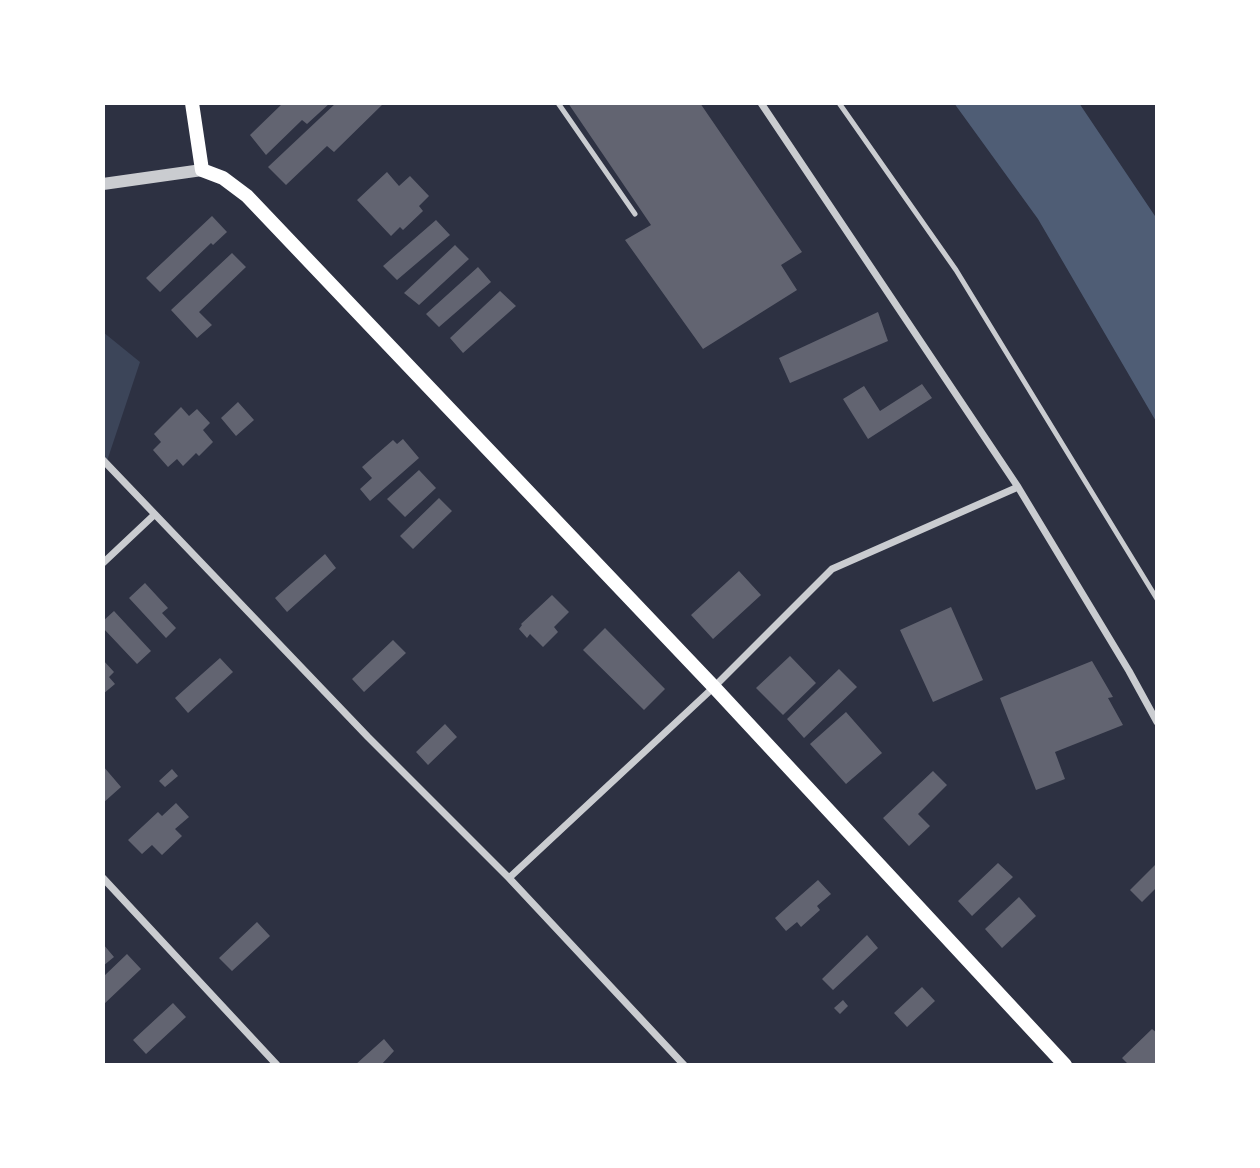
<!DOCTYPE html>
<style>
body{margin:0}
#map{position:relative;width:1260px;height:1168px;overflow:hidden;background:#2d3142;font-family:Mulish,sans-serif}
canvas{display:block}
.frame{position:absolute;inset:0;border:105px solid #fff;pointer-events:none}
</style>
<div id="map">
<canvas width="1260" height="1168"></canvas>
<div class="frame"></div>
</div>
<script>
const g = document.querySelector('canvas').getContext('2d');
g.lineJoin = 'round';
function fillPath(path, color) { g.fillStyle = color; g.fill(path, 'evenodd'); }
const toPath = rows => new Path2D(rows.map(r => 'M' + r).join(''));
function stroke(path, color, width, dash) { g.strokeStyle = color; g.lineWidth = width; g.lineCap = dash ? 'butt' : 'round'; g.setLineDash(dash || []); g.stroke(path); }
fillPath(toPath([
 [103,332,140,362,103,473]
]), '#3c4559');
fillPath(toPath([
 [954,103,1079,103,1157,219,1157,423,1038,219]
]), '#4f5d75');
fillPath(toPath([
 [283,103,330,103,307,124,302,120,266,155,250,135],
 [336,103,384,103,334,152,327,146,286,185,268,167],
 [568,103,700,103,802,252,781,265,797,290,703,349,625,240,651,225],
 [387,172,399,186,410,176,429,196,419,206,423,211,403,230,400,227,391,236,357,200],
 [212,216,227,232,213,245,211,243,160,292,146,278],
 [436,220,450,235,397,280,383,266],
 [455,245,469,259,419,305,404,293],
 [232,253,246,267,199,312,212,325,197,338,171,310],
 [478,267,491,282,439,327,426,314],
 [500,291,516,306,463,353,450,338],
 [878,312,888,341,790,383,779,358],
 [922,384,932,398,868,439,843,399,864,386,880,411],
 [238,402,254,420,236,436,221,418],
 [181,407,189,416,197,409,210,423,203,430,213,442,199,456,196,453,183,466,177,459,168,467,153,450,161,442,154,434],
 [403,439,419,458,370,501,360,489,372,478,362,467,393,440,397,444],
 [419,470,436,488,405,517,387,499],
 [439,498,452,511,413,549,400,536],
 [325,554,336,568,287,612,275,598],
 [739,571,761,595,713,639,691,615],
 [145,583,168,608,162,613,176,628,166,638,129,598],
 [552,595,569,612,554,627,558,632,543,647,530,634,527,638,519,629,522,625,521,624],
 [951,607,983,680,933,702,900,630],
 [114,611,151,651,137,664,103,628,103,621],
 [605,628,665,689,644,710,583,650],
 [393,640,406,653,364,692,352,679],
 [790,656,816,683,783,715,756,688],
 [220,658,233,672,188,713,175,698],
 [103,660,114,672,109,677,115,684,103,694],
 [1092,661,1113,697,1108,698,1123,725,1055,752,1065,779,1036,790,1000,698],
 [839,669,857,687,804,738,787,719],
 [846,712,882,753,846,784,810,744],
 [445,724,457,737,428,765,416,752],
 [103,766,121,787,103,803],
 [172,769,178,776,165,787,159,781],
 [933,771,947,785,918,814,930,826,909,846,883,818],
 [176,803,189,817,175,829,182,836,162,855,152,845,142,854,128,840,158,812,162,816],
 [998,863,1013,877,972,916,958,901],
 [1157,863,1157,887,1142,902,1130,890],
 [818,880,831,894,817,906,820,910,801,927,797,922,786,931,775,918],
 [1019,897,1036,916,1002,948,985,929],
 [257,922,270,936,232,971,219,958],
 [867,935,878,948,833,990,822,979],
 [103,944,114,957,103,966],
 [127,954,141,969,103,1005,103,977],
 [922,987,935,1001,907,1027,894,1013],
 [843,1000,848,1006,840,1014,834,1008],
 [173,1003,186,1017,146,1054,133,1040],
 [1152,1029,1157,1033,1157,1065,1129,1065,1122,1058],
 [384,1039,394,1051,381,1065,355,1065]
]), '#626471');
stroke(toPath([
 [558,103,635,214],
 [839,103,956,270,1157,599]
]), '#caccd0', 5);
stroke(toPath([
 [761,103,1018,487,1129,671,1157,722],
 [103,460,368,737,509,878,684,1065],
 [103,563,154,515],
 [103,878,277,1065],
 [509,878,714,687,832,569,1018,487]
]), '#caccd0', 7);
stroke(toPath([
 [103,184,202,170]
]), '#caccd0', 12);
stroke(toPath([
 [192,103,202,170,223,178,247,196,714,687,1065,1065]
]), '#fff', 14);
</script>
